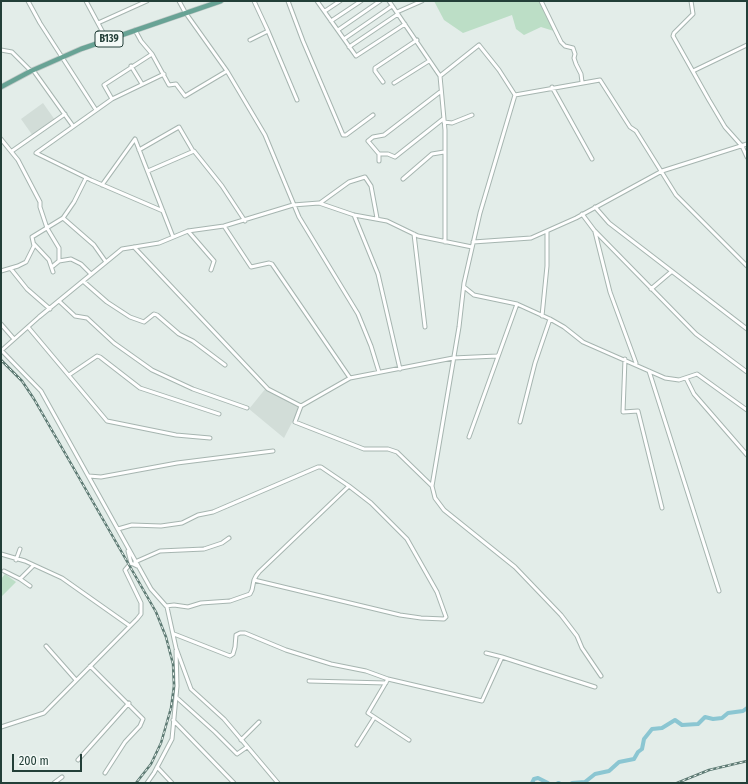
<!DOCTYPE html>
<style>
body{margin:0}
#map{position:relative;width:748px;height:784px;overflow:hidden;background:#e3ede9;font-family:"Fira Sans Condensed",sans-serif}
canvas{display:block}
.frame{position:absolute;inset:0;border:2px solid #233f38;pointer-events:none}
.scale{position:absolute;left:12px;top:754px;width:70px;height:18px;box-sizing:border-box;border:2px solid #233f38;border-top:0;padding-left:5px;font-size:12px;line-height:14px;white-space:nowrap;color:#233f38;-webkit-text-stroke:3px #f4faf7;paint-order:stroke}
</style>
<div id="map">
<canvas width="748" height="784"></canvas>
<div class="frame"></div>
<div class="scale">200 m</div>
</div>
<script>
const g = document.querySelector('canvas').getContext('2d');
g.lineJoin = 'round';
function fillPath(path, color) { g.fillStyle = color; g.fill(path, 'evenodd'); }
const toPath = rows => new Path2D(rows.map(r => 'M' + r).join(''));
function stroke(path, color, width, dash) { g.strokeStyle = color; g.lineWidth = width; g.lineCap = dash ? 'butt' : 'round'; g.setLineDash(dash || []); g.stroke(path); }
function drawText(font, color, halo, rows, align = 'center') {
  g.font = font + ' "Fira Sans Condensed",sans-serif'; g.lineWidth = 3; g.setLineDash([]); g.textBaseline = 'middle'; g.strokeStyle = halo; g.fillStyle = color; for (const [text, x, y, turn = 0] of rows) {
    g.save(); g.translate(x, y); g.rotate((+turn || 0) * Math.PI / 180); g.textAlign = isNaN(turn) ? turn : align; if (halo) g.strokeText(text, 0, 0); g.fillText(text, 0, 0); g.restore();
  }
}
fillPath(toPath([
 [43,103,55,120,33,136,21,119],
 [266,388,300,407,284,438,249,409]
]), '#d2ddd8');
fillPath(toPath([
 [434,1,540,1,557,32,541,27,524,35,516,29,512,15,463,33,444,20],
 [5,574,16,582,1,597,1,579]
]), '#bcdec6');
stroke(toPath([
 [532,783,534,779,538,778,548,783],
 [558,783,559,783],
 [572,783,585,782,595,774,609,771,619,762,634,759,638,752,642,749,644,739,652,729,662,728,675,720,682,725,698,724,705,717,713,719,722,718,728,713,743,711,747,708]
]), '#8bc6d2', 4);
const street = toPath([
 [28,1,40,23,96,110],
 [86,1,107,40],
 [179,1,185,12,227,71,265,135,299,217,358,314,371,346,379,372],
 [288,1,303,41,343,135,346,135,373,115],
 [317,1,356,56,405,24],
 [389,1,440,76,445,130,445,242],
 [541,1,561,42,565,46,573,48,575,54,574,58,576,64,581,74,582,82],
 [691,1,693,14,674,33,673,36,709,100,725,127,742,146,747,157],
 [325,11,340,1],
 [397,12,422,1],
 [331,21,361,1],
 [98,23,147,1],
 [135,30,141,41,152,54,169,85,176,84,185,96,227,71],
 [338,30,380,1],
 [268,31,297,100],
 [344,39,392,6],
 [250,40,268,31,254,1],
 [349,47,398,14],
 [1,50,12,52,31,71],
 [131,66,142,84],
 [33,70,73,126],
 [693,71,747,45],
 [440,76,479,45,499,70,515,95,480,213,464,283,459,327,432,486,435,498,444,510,515,567,561,615,577,636,582,648,601,676],
 [383,82,375,71,375,68,417,40],
 [394,83,429,61],
 [552,87,592,159],
 [515,95,600,80,630,127,636,131,676,195,747,266],
 [112,99,104,85,152,54],
 [444,122,452,123,472,115],
 [1,139,18,160,40,202,40,207,47,228,59,248,59,261,53,266],
 [139,150,179,127,193,151],
 [12,151,65,114],
 [379,154,388,154,395,157,443,119],
 [379,161,379,154,368,141,373,137,384,135,440,92],
 [148,171,194,151,222,186,245,221],
 [403,179,432,154,444,152],
 [102,185,135,139,173,237],
 [320,203,349,182,365,177,371,186,377,218],
 [595,207,609,223,747,329],
 [163,211,91,180,36,153,112,99,164,74],
 [582,214,594,230,696,334,747,372],
 [354,215,378,274,400,369],
 [63,218,94,245,106,262],
 [224,226,251,267,269,263,272,264,350,378],
 [188,231,214,261,211,270],
 [595,232,610,292,636,363],
 [414,234,425,327],
 [473,242,531,238,576,218,662,171,747,144],
 [34,244,49,260,53,272],
 [134,247,268,389,301,406],
 [59,261,71,259,81,264,91,274],
 [11,269,27,289,50,309],
 [1,271,18,266,26,262,34,246,32,237,63,218,74,202,86,178],
 [83,281,107,302,130,317,144,322,154,314,157,315,179,334,193,341,225,365],
 [464,287,474,295,517,304,550,319,564,327,583,342,665,378,679,380,697,374,747,410],
 [651,289,671,272],
 [59,301,75,316,87,318,114,343,152,370,193,389,247,408],
 [542,316,547,266,547,231],
 [1,324,14,339],
 [28,327,107,421,176,435,210,438],
 [1,350,41,391,151,589,167,607,176,648,191,689,224,719,278,783],
 [2,350,39,317,122,249,159,243,188,231,224,226,293,205,319,203,354,215,387,221,418,236,472,247],
 [625,359,623,412,638,411,662,508],
 [649,371,719,591],
 [69,375,97,356,100,357,140,388,219,414],
 [686,378,694,394,747,455],
 [520,422,535,363,550,319],
 [469,437,517,304],
 [89,476,101,477,177,463,273,451],
 [432,486,397,452,388,449,364,449,295,422,301,406,350,378,453,358,497,356],
 [118,529,132,525,161,526,182,523,198,515,213,512,318,467,321,467,349,486],
 [128,551,131,563],
 [1,554,25,561,62,578,130,626],
 [16,560,20,549],
 [135,562,160,551,204,549,222,543,229,538],
 [4,571,20,579,33,566],
 [20,579,30,586],
 [166,606,174,605,188,607,201,603,230,601,250,594,252,590,254,580,256,576,259,572,349,486,371,503,407,539,437,592,446,617,444,619,421,618,400,615,254,580],
 [174,634,230,656,233,654,235,647,236,635,240,633,245,633,286,650,331,664,366,671,388,679,482,701,502,657,595,687],
 [46,646,76,680],
 [486,653,502,657],
 [90,666,143,719,140,726,125,742,105,773],
 [388,679,368,713,409,740],
 [309,681,386,683],
 [176,697,215,732,237,754,247,747],
 [173,720,234,783],
 [1,727,44,713,137,619,141,614,141,603,125,570,131,563,137,566],
 [241,740,259,722],
 [357,745,374,718],
 [78,760,129,703],
 [157,767,172,783],
 [54,783,62,777],
 [147,783,154,773,172,739,177,686,176,650]
]);
const primary = toPath([
 [1,87,31,71,81,49,221,1]
]);
stroke(street, '#a6b5b0', 5);
stroke(primary, '#c1c9c7', 6);
stroke(street, '#fff', 3);
stroke(primary, '#68a395', 4.5);
const rail = toPath([
 [1,360,22,381,34,399,156,612,166,637,173,664,174,686,171,708,161,743,151,764,136,783],
 [677,783,709,770,747,761]
]);
stroke(rail, '#5d7a73', 2.5);
stroke(rail, '#f4faf7', 1, [3]);
for (const [x, y, w] of [
 [109,39,28]
]) { const box = new Path2D(); box.roundRect(x - w / 2, y - 8, w, 16, 3); g.fillStyle = '#f4faf7'; g.fill(box); stroke(box, '#233f38', 1); }
drawText('bold 10px', '#233f38', null, [
 ["B139",109,39]
]);
</script>
